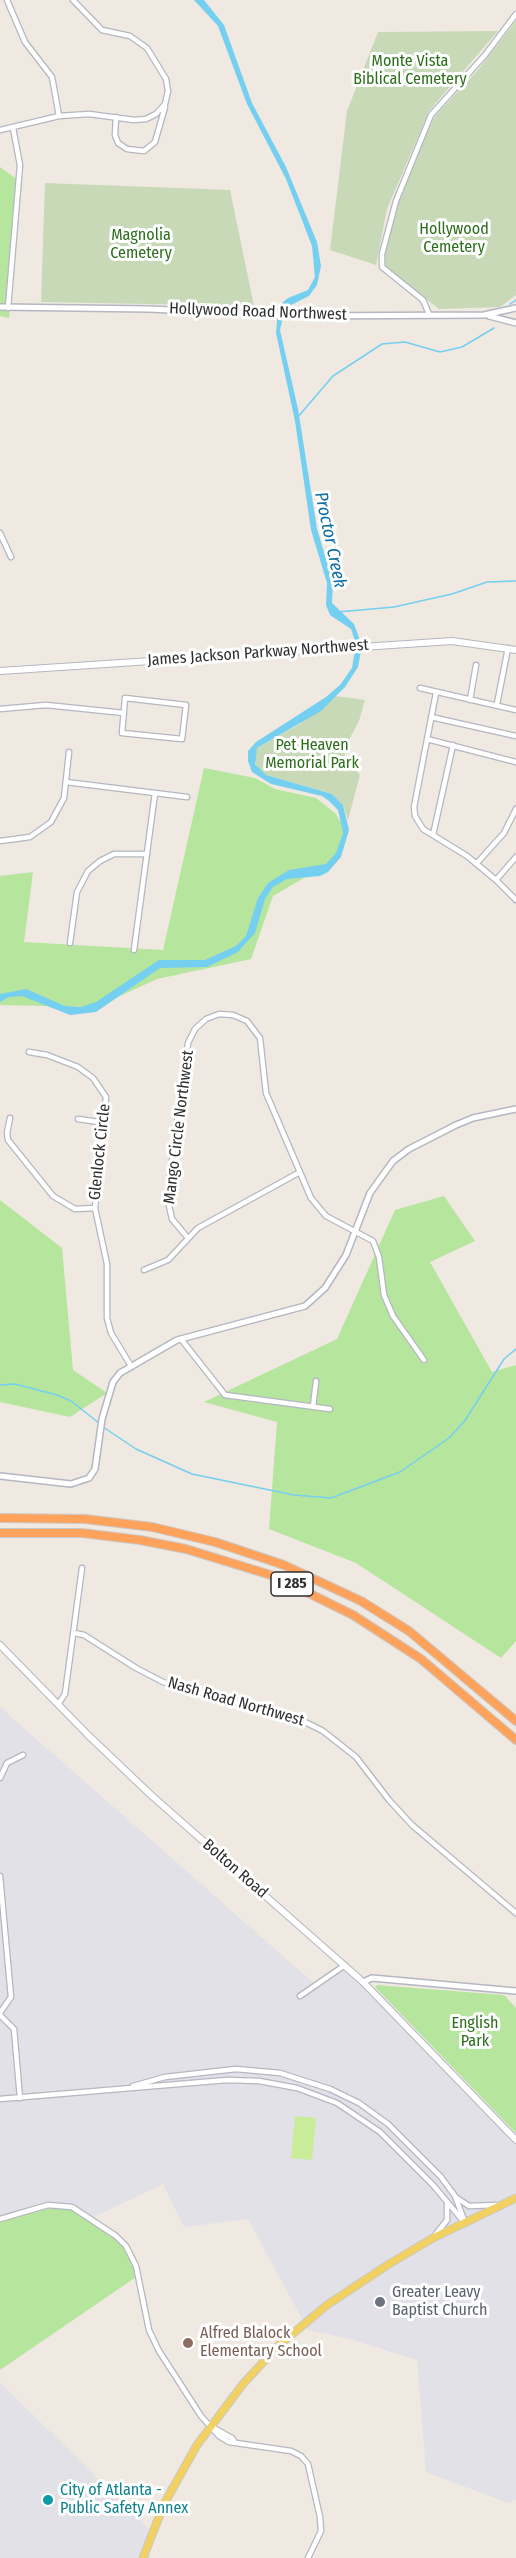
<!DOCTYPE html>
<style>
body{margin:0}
canvas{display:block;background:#efe9e1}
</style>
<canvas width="516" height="2558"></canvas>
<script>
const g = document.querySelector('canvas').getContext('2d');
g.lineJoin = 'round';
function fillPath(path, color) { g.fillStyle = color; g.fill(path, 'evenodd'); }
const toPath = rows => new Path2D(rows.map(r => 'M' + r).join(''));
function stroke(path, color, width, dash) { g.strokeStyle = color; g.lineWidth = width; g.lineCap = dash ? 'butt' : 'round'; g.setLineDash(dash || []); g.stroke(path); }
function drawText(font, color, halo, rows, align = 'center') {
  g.font = font + ' "Fira Sans Condensed",sans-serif'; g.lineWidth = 6; g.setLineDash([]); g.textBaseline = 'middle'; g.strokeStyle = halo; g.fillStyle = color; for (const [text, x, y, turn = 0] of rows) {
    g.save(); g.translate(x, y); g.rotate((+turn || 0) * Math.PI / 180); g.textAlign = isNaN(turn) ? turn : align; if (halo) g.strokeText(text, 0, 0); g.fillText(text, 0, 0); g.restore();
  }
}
fillPath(toPath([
 [0,1707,316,1985,346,1966,516,2142,516,2500,508,2503,426,2472,417,2360,350,2339,308,2330,248,2219,184,2227,163,2184,92,2218,0,2221],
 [0,2382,155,2535,150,2546,150,2558,0,2558]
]), '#e3e1e8');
fillPath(toPath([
 [0,167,22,183,9,318,0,316],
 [204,768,255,778,275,789,316,798,336,814,346,832,333,861,273,896,251,959,157,979,96,1007,0,1005,0,876,33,872,24,942,163,950],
 [444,1196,475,1241,430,1262,492,1372,516,1365,516,1641,501,1658,356,1563,269,1529,277,1422,204,1402,337,1339,395,1210],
 [0,1200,62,1248,73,1370,107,1393,70,1417,0,1402],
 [377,1985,504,1995,516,2008,516,2133,375,1987],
 [66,2207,92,2218,123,2245,139,2275,0,2370,0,2221,31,2211]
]), '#b6e59e');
fillPath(toPath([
 [516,21,516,295,500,307,439,309,386,268,384,256,396,211,417,151,436,115,478,70],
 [498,31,429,111,387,209,376,265,330,250,347,111,378,32],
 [45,183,230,190,254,306,41,302],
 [335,696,365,700,359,721,344,749,345,758,360,775,348,820,343,805,332,794,266,775,257,768,254,759,257,748,300,724]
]), '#c8d9b8');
fillPath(toPath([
 [295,2116,316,2118,312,2160,291,2158]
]), '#c9ec9a');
fillPath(toPath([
 [194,0,204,0,224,25,252,103,286,167,317,242,321,266,317,285,309,296,285,308,280,330,298,409,317,529,333,582,332,603,354,624,362,646,358,667,345,687,321,711,257,748,255,764,266,775,332,794,343,805,349,830,341,857,328,872,320,876,287,879,273,887,265,899,255,933,238,952,207,967,160,968,96,1012,70,1015,22,996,9,997,0,1002,0,994,26,989,65,1006,81,1007,96,1002,159,960,205,960,236,946,246,936,258,898,268,883,289,870,326,864,336,853,343,833,338,810,329,801,322,796,271,784,252,772,248,761,248,751,256,742,326,697,340,685,352,668,356,644,351,629,330,615,326,605,327,583,311,530,295,421,276,333,278,309,282,303,288,298,308,290,315,277,312,246,286,179,247,104,218,26]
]), '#75cff0');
stroke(toPath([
 [510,304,516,300],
 [297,418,333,376,382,344,405,342,440,352,462,347,494,328],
 [338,612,394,607,452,594,487,582,516,581],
 [0,1385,15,1384,57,1395,71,1401,99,1423],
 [103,1427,136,1449,192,1474,294,1495,331,1498,400,1472,449,1438,464,1422,504,1359,516,1349]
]), '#75cff0', 1.5);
const minor = toPath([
 [7,0,25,42,52,77,59,116],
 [116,117,115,135,118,143,127,149,144,151,155,142,165,107],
 [0,130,59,116,89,114,134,120,146,119,156,114,165,104,168,91,166,79,147,48,130,36,102,30,73,0],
 [8,308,20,165,13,128],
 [429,314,423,300,382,267,382,254,396,201,431,115,485,55,516,14],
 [0,533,11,557],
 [420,688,516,710],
 [436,693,414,807,415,816,423,829,467,856,496,880],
 [125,698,186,705,182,739,122,733,125,698],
 [470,700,476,665],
 [497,704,508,648],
 [0,709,46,705,124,713],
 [431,717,516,736],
 [427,739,516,762],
 [66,782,187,797],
 [433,835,453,745],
 [0,841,30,837,51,822,64,798,69,752],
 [516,857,496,880,516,900],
 [477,863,504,833,516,809],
 [70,943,77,892,88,871,100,861,114,854,147,854],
 [134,950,155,793],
 [29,1052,47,1055,78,1067,93,1078,106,1097,95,1208,107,1264,107,1318,111,1333,131,1366],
 [10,1118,7,1133,8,1140,53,1196,75,1209,95,1208],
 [78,1119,106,1123],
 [187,1237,172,1219,167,1197,188,1043,195,1029,206,1019,219,1014,233,1015,247,1021,260,1038,266,1093,311,1198,326,1216,373,1241,379,1257,384,1295,393,1316,424,1360],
 [144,1270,168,1260,198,1228,300,1172],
 [181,1339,225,1395,330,1409],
 [313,1407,316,1381],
 [74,1633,84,1635,136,1668,163,1682,305,1722,323,1731,356,1757,389,1800,412,1825,516,1913],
 [59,1703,65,1694,82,1568],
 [0,1778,7,1763,23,1755],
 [0,1876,11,1997,0,2013],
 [300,1996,345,1965],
 [0,2015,14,2029,20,2098],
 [133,2086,165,2077,236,2069,280,2073,330,2089,359,2103,388,2124,441,2177,455,2196,464,2220],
 [0,2099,227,2080,259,2081,297,2088,337,2103,380,2132,433,2185,464,2222],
 [457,2198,469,2206,498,2205],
 [0,2219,48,2205,72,2207,116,2236,126,2246,136,2266,149,2330,159,2351,201,2416,219,2436,229,2442,291,2451,301,2456,308,2464,320,2517,321,2531,308,2558],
 [436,2234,447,2220,447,2205],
 [212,2427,232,2438,235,2442]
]);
const tertiary = toPath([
 [0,307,149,309,298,316,484,315,516,308],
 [489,316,516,323],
 [0,1476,71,1484,89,1478,95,1469,102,1419,113,1382,120,1373,177,1340,305,1306,325,1288,346,1255,370,1193,393,1161,409,1149,456,1125,473,1118,516,1109],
 [363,1982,372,1978,516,1991]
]);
const secondary = toPath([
 [0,671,452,641,516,650],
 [0,1645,89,1736,151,1795,363,1982,516,2140]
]);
const primary = toPath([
 [143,2558,164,2504,197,2445,243,2384,278,2346,327,2305,389,2264,433,2238,516,2198]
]);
const motorway = toPath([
 [0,1518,85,1519,152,1527,215,1542,284,1565,361,1601,409,1631,516,1721],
 [0,1533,82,1533,140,1540,186,1549,274,1576,353,1615,421,1659,516,1740]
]);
stroke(minor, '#b4b7c1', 7);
stroke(tertiary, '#b4b7c1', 8);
stroke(secondary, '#b4b7c1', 8);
stroke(primary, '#c9c9c9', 9);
stroke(motorway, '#c9c9c9', 10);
stroke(minor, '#fff', 4.5);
stroke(tertiary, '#fff', 5);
stroke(secondary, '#fff', 6);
stroke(primary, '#f2d163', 7);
stroke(motorway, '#ffa35c', 8);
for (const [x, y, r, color] of [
 [380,2302,6,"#6b7280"],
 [188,2343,6,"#8d6e63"],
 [48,2500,6,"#0f9aa8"]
]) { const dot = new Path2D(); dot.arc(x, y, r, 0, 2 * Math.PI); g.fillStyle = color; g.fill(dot); stroke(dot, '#fff', 2); }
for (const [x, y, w] of [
 [292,1584,42]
]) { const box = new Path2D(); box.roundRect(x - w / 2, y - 12, w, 24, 4.5); g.fillStyle = '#fff'; g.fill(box); stroke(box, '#2e2e2e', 1.5); }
drawText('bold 15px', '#2e2e2e', null, [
 ["I 285",292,1584]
]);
drawText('16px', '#2c6e1b', '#fff', [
 ["Monte Vista",410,62],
 ["Biblical Cemetery",410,80],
 ["Hollywood",454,230],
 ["Cemetery",454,248],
 ["Magnolia",141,236],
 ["Cemetery",141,254],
 ["Pet Heaven",312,746],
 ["Memorial Park",312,764],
 ["English",475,2024],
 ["Park",475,2042]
]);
drawText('16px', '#2e2e2e', '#fff', [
 ["Hollywood Road Northwest",258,312,2],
 ["James Jackson Parkway Northwest",258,653,-4],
 ["Mango Circle Northwest",179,1127,-83],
 ["Glenlock Circle",100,1152,-84],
 ["Nash Road Northwest",236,1702,16],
 ["Bolton Road",235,1869,41]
]);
drawText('16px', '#5b616d', '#fff', [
 ["Greater Leavy",392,2293],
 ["Baptist Church",392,2311]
], 'left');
drawText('16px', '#785e54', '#fff', [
 ["Alfred Blalock",200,2334],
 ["Elementary School",200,2352]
], 'left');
drawText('16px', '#0d838f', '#fff', [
 ["City of Atlanta -",60,2491],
 ["Public Safety Annex",60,2509]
], 'left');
drawText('italic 18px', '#0d6fa3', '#fff', [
 ["Proctor Creek",330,540,78]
]);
</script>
